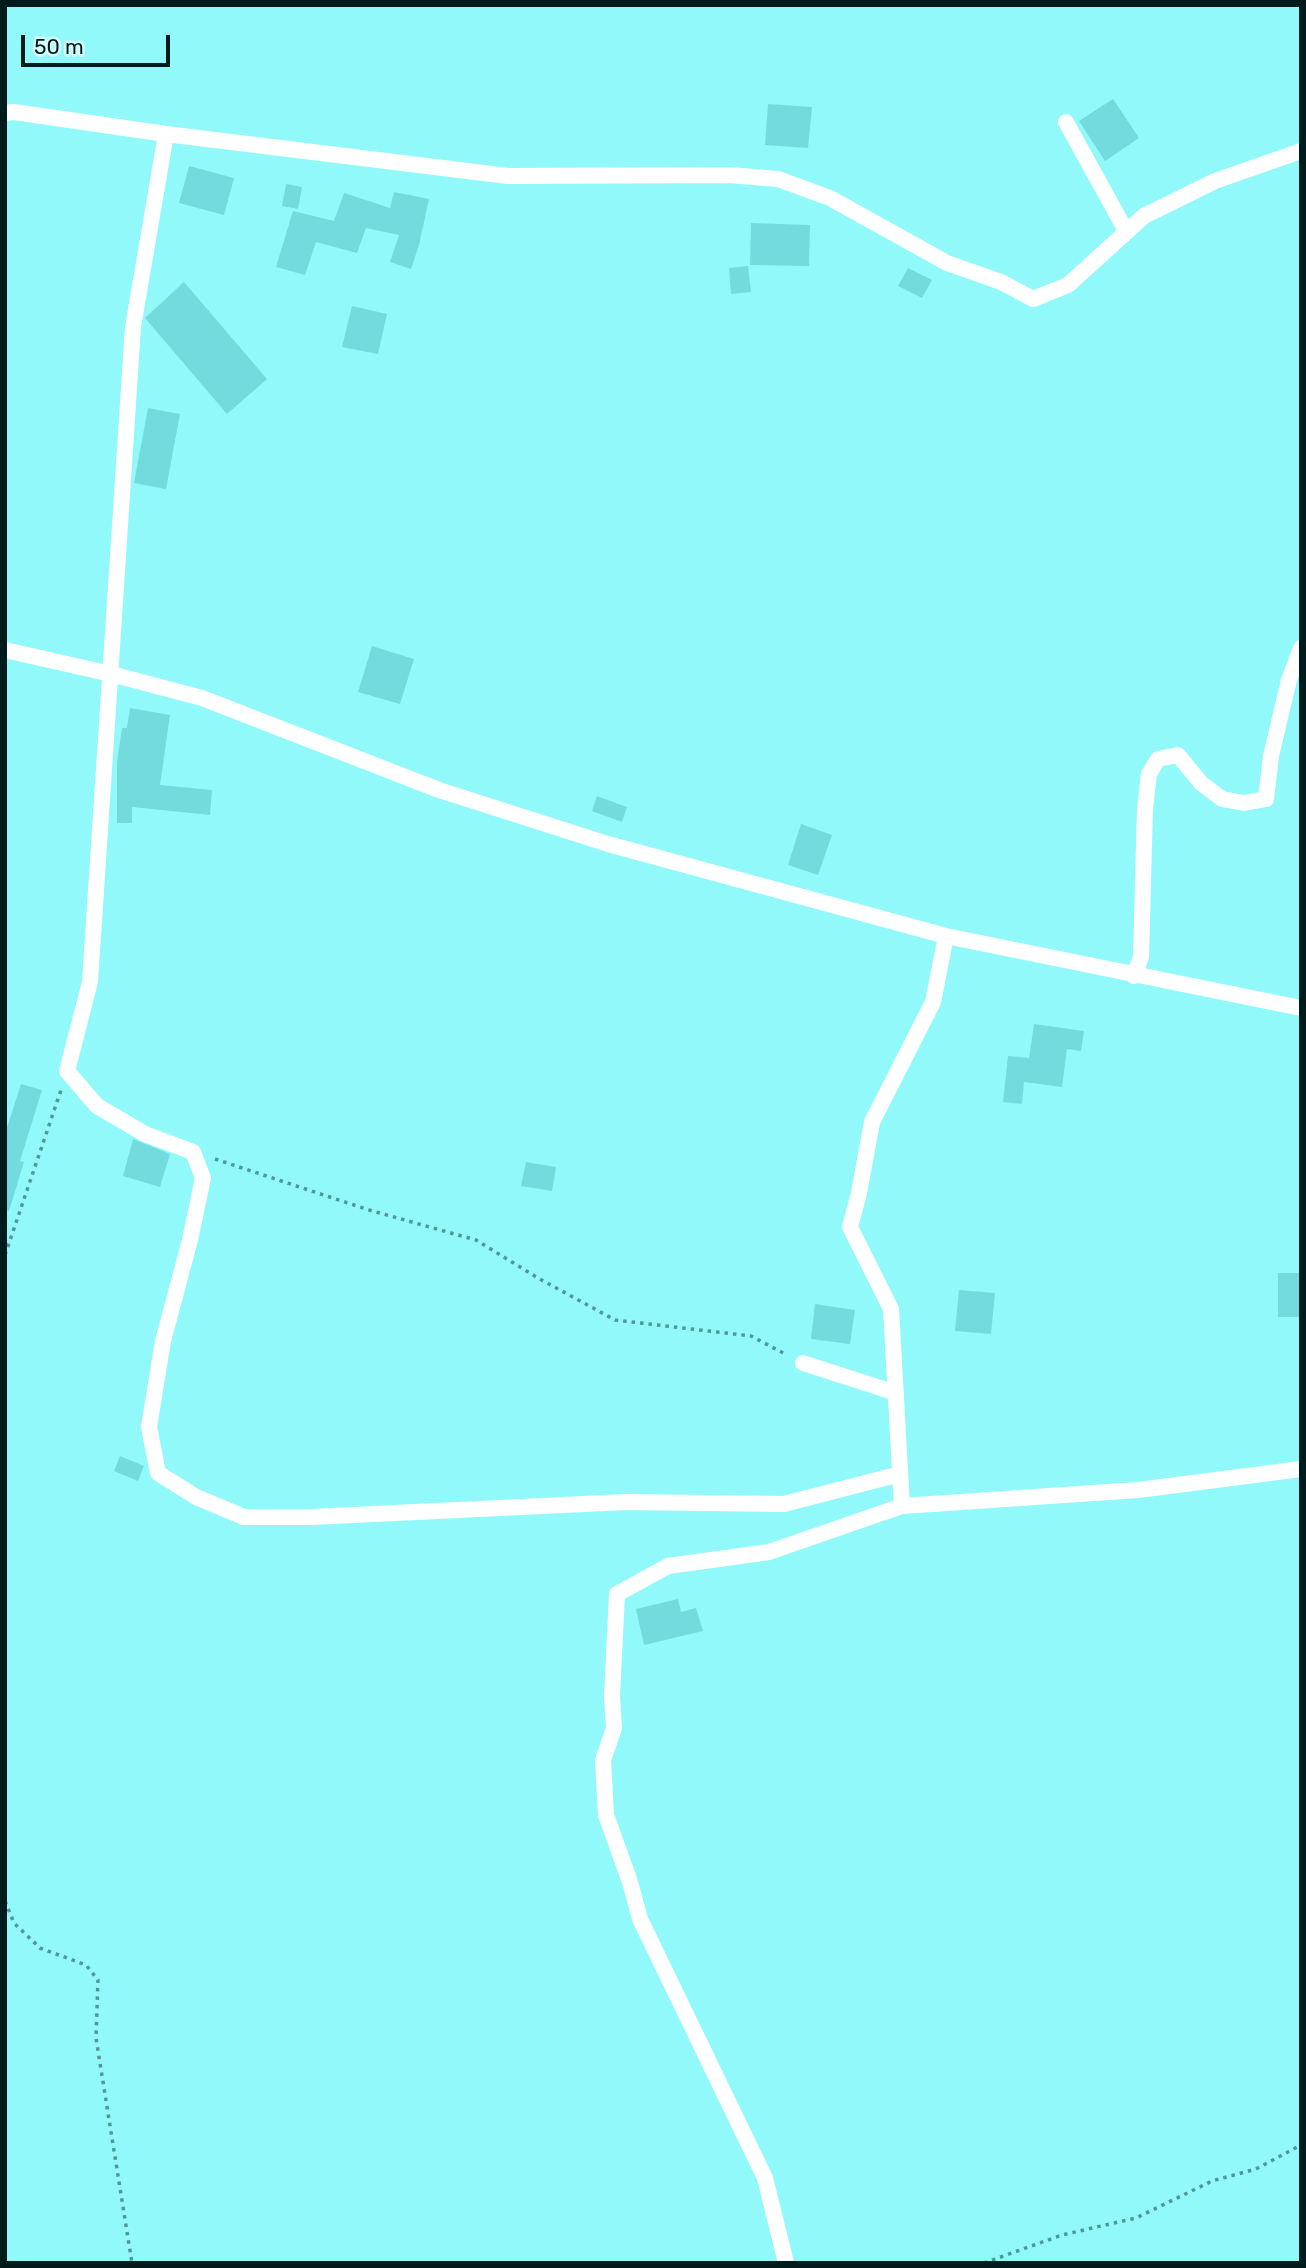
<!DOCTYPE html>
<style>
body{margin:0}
#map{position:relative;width:1306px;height:2268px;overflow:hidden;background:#92f9fb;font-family:Rubik,sans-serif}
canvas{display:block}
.frame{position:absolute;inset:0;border:7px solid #001b1c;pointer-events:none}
.scale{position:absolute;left:21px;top:35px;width:149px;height:32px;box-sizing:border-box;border:4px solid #001b1c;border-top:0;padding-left:9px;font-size:21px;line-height:24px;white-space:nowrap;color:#001b1c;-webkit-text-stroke:5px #d5fbfb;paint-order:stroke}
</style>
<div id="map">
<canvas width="1306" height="2268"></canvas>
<div class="frame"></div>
<div class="scale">50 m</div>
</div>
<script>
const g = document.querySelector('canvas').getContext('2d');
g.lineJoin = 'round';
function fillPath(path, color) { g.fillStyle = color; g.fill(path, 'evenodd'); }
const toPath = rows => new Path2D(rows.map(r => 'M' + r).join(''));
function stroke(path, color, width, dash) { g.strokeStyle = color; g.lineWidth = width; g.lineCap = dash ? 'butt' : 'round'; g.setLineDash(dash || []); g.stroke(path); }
fillPath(toPath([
 [1113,99,1139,138,1105,161,1079,121],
 [768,104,812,107,808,148,765,145],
 [189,166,234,178,224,215,179,203],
 [286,184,302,187,298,209,282,206],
 [394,192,429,199,419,245,411,269,390,262,399,235,366,228,357,253,316,242,305,275,276,267,293,211,334,221,344,193,390,208],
 [751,223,810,225,809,266,750,265],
 [748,266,751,292,731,294,729,268],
 [908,268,932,280,922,298,898,286],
 [184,282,267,379,227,414,145,318],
 [352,306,387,314,378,354,342,347],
 [148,408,180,414,166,489,134,483],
 [372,646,414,659,400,704,358,692],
 [130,708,170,715,160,785,212,790,210,815,132,807,132,823,117,823,117,762,122,728,127,728],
 [597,796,627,807,622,822,592,811],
 [801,824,832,835,818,875,788,865],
 [1034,1024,1084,1031,1081,1051,1067,1049,1062,1087,1024,1082,1022,1104,1003,1102,1008,1056,1029,1058],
 [21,1084,42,1090,20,1161,24,1162,9,1211,5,1210,5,1134],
 [133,1139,170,1154,160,1187,123,1176],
 [526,1162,556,1167,552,1191,521,1186],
 [1278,1273,1301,1273,1301,1317,1278,1317],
 [959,1290,995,1293,991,1334,955,1331],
 [815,1304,855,1310,850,1344,811,1339],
 [120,1456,144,1466,138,1481,114,1471],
 [678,1599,681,1612,696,1608,703,1631,644,1645,636,1609]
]), '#73dbdd');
stroke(toPath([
 [215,1159,369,1210,476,1240,538,1278,615,1320,751,1336,787,1355],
 [5,1255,61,1090],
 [5,1901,14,1923,40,1948,86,1965,98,1980,96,2038,132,2263],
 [984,2263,1062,2235,1136,2218,1212,2181,1256,2169,1301,2145]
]), '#519798', 3.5, [3.5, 5]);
stroke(toPath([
 [5,113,14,112,166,134],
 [1066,122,1126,231],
 [5,650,111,674,202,698,439,790,608,844,946,936,1301,1008],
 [1134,976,1141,957,1145,809,1149,774,1158,759,1178,755,1201,783,1222,799,1244,803,1266,799,1271,756,1289,680,1301,648],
 [803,1363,896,1393],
 [900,1474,784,1504,626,1502,311,1517,244,1517,196,1497,158,1473,149,1427,163,1341,190,1240,203,1178,193,1152,145,1134,97,1106,67,1071,90,982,133,327,166,134,508,176,729,175,778,179,830,198,947,263,1001,282,1033,299,1068,285,1144,216,1215,181,1301,151],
 [902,1506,1138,1490,1301,1469],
 [786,2263,765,2178,640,1919,630,1882,606,1815,603,1760,614,1728,612,1696,617,1594,668,1566,769,1552,902,1506,891,1309,850,1227,859,1193,872,1122,933,1002,946,936]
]), '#fff', 16);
</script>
